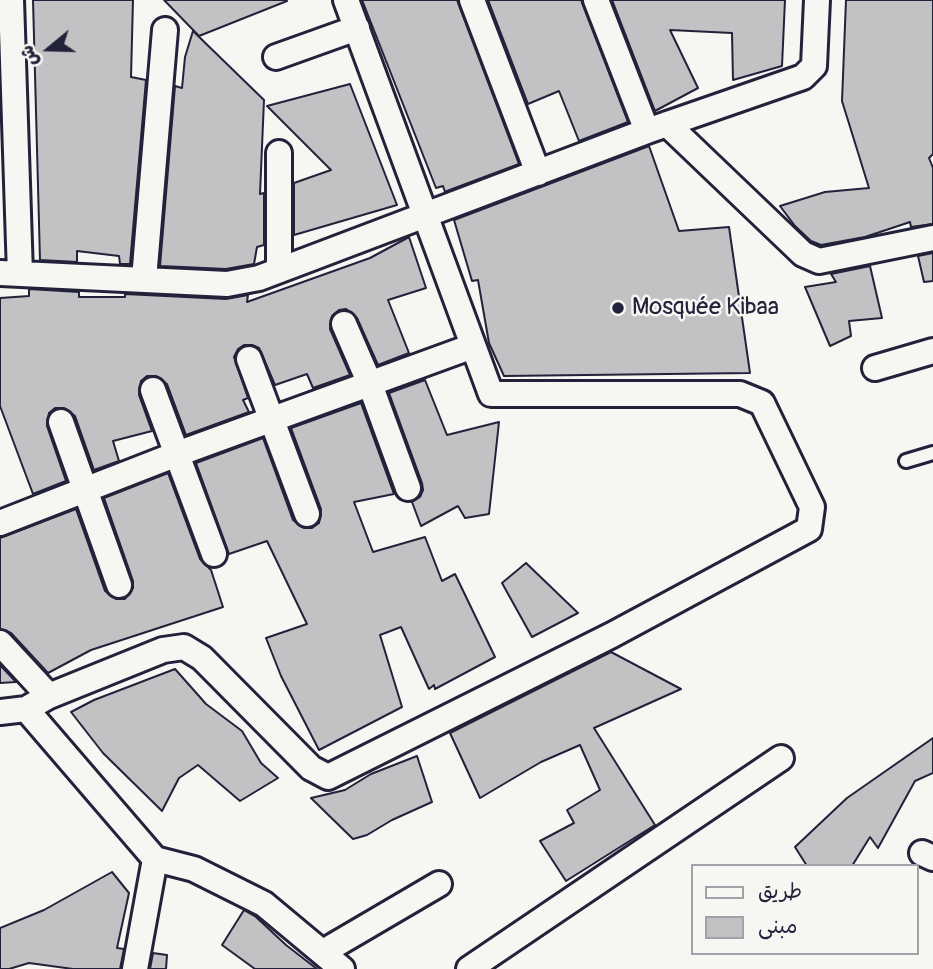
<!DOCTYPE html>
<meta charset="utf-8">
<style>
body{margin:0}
#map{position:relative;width:933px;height:969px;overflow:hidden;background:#f6f6f2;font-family:Pangolin,"Playpen Sans Arabic",sans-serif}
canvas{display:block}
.legend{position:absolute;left:691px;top:864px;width:228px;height:91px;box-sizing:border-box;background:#f6f6f2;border:2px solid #a1a1a9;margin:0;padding:9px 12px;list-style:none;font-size:21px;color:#22223b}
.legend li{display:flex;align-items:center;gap:14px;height:35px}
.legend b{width:35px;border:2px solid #a1a1a9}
.north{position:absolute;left:14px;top:14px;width:70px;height:70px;-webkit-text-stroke:5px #f6f6f2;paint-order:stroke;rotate:251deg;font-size:19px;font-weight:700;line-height:28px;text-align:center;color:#22223b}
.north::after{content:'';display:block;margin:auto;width:24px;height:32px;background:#22223b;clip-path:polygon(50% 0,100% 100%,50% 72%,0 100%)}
</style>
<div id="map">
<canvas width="933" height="969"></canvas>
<ul class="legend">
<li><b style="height:9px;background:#f6f6f2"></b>طريق</li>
<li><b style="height:19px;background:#c2c2c4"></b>مبنى</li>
</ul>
<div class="north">ش</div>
</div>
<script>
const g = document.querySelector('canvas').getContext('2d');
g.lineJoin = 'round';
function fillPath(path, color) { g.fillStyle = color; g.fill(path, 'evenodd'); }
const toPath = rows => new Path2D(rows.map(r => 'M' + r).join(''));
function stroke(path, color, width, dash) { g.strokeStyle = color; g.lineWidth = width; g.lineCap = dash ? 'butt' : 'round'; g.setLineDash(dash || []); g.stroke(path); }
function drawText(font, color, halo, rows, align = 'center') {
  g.font = font + ' Pangolin,sans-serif'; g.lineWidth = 5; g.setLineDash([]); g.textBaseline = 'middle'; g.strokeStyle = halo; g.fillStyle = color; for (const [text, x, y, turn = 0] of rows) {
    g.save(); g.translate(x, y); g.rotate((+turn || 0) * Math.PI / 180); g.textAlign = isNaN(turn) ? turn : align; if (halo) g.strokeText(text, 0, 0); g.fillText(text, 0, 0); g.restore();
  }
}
const building = toPath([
 [33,0,133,0,131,77,146,80,130,264,120,264,119,256,77,251,77,262,40,260,33,0],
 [164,0,286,0,287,1,199,36,164,0],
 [362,0,457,0,519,164,447,191,445,192,443,186,436,188,362,0],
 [488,0,581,0,628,122,579,141,559,91,528,104,488,0],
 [612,0,785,0,782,66,733,80,732,33,670,30,698,88,655,111,612,0],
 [846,0,933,0,933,154,929,158,933,168,933,224,911,227,910,222,865,237,821,245,811,241,795,226,780,206,825,192,869,188,842,101,846,0],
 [193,31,264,100,260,194,264,193,264,245,257,247,254,264,226,269,160,266,175,86,182,88,185,57,193,31],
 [350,84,397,205,294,235,294,183,331,170,267,106,350,84],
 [649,146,679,231,729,227,750,373,504,376,489,343,478,280,472,281,454,220,649,146],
 [409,237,426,288,388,300,409,353,378,365,357,318,346,309,339,310,332,316,330,329,350,375,313,388,307,374,275,385,259,348,252,345,244,345,238,349,234,357,248,398,243,400,249,412,186,435,167,384,156,376,147,376,141,381,139,395,152,431,113,441,119,461,94,470,75,416,64,408,55,408,49,413,47,426,66,481,33,494,0,406,0,298,29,296,29,289,79,292,79,297,125,297,125,294,226,299,248,295,247,302,370,258,409,237],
 [933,253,933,281,924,282,918,256,933,253],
 [870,266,882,318,849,321,851,336,830,346,805,287,836,282,831,274,870,266],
 [425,380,447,435,499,422,489,514,465,518,458,506,421,526,412,502,420,497,423,490,422,483,389,393,425,380],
 [361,403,394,494,354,502,373,552,425,537,442,581,455,574,495,657,435,689,434,685,429,689,401,627,380,635,402,707,319,750,281,676,266,638,307,624,267,541,229,554,196,463,263,438,293,520,304,528,312,528,319,523,321,509,291,428,361,403],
 [168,473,200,559,211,570,223,607,91,650,48,673,11,633,0,629,0,538,76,509,105,591,116,599,125,599,133,588,133,581,104,498,168,473],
 [526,563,578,613,532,637,502,583,526,563],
 [611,652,681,689,594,728,655,825,566,881,540,841,574,823,567,810,600,790,580,745,541,762,480,798,450,733,611,652],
 [0,665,16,682,0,683,0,665],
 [175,669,206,704,242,731,261,763,278,778,240,801,198,765,179,778,162,811,103,753,71,712,94,700,175,669],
 [933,738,933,773,915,781,878,848,870,837,852,866,807,866,795,847,847,798,933,738],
 [417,756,432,802,392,820,367,835,353,839,311,798,345,790,371,774,417,756],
 [112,872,129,893,117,948,124,949,120,969,73,969,29,963,9,969,0,969,0,928,44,910,112,872],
 [244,910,256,917,286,945,317,969,255,969,222,945,244,910],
 [153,953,167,955,166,969,150,969,153,953]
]);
fillPath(building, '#c2c2c4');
stroke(building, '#22223b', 2);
const lane = toPath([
 [906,461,933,453]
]);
const street = toPath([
 [11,0,20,274],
 [472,0,538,173],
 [596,0,647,131],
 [276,57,357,28],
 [667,124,803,254,819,261,933,238],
 [279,270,279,153],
 [0,273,227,284,259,278,647,131,803,77,814,66,817,0],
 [144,279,165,30],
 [344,324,370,384,408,488],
 [249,359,307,514],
 [875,368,933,351],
 [153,390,214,554],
 [61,422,119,585],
 [0,523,177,454,473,346],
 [0,643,49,696],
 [26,709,155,859,194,869,264,904,342,969],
 [0,712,26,709,49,696,163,650,184,647,202,658,311,768,328,777,612,635,809,529,812,507,762,403,740,394,491,394,346,0],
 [922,853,933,858],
 [323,952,439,884],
 [135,969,155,859],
 [469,969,781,758]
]);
stroke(lane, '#22223b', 18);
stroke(street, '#22223b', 30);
stroke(lane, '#f6f6f2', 12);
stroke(street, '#f6f6f2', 24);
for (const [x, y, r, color] of [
 [618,308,7,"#22223b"]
]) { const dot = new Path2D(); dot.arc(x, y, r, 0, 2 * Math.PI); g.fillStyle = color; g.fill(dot); stroke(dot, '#f6f6f2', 2.5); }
drawText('24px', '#22223b', '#f6f6f2', [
 ["Mosquée Kibaa",632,308]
], 'left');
</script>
